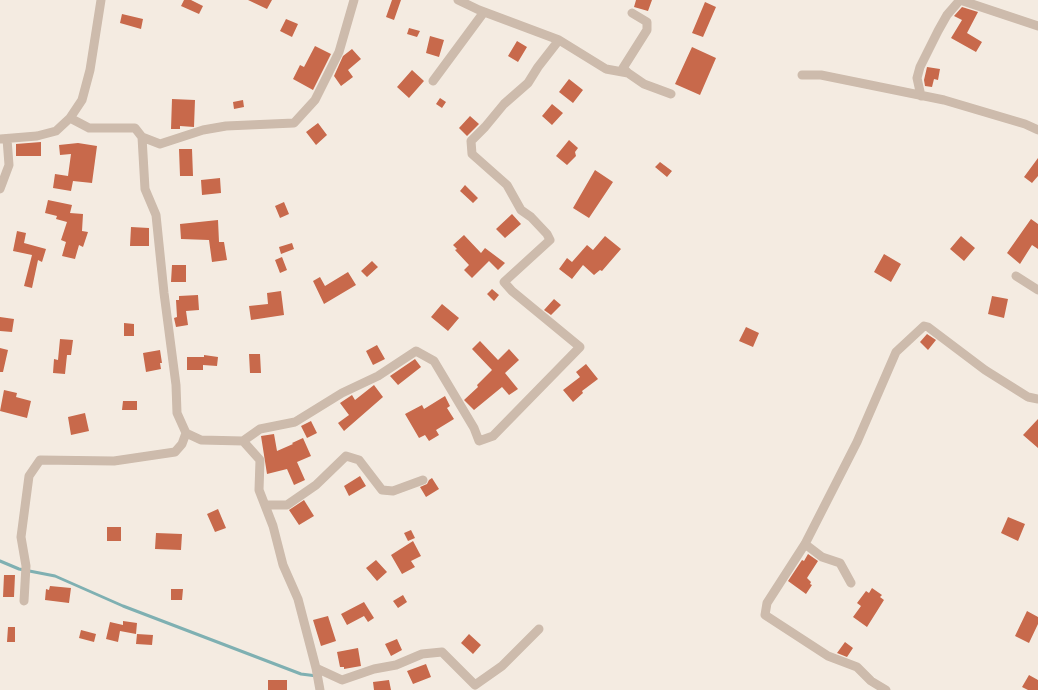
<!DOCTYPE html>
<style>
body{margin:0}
canvas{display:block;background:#f4ebe1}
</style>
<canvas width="1038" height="690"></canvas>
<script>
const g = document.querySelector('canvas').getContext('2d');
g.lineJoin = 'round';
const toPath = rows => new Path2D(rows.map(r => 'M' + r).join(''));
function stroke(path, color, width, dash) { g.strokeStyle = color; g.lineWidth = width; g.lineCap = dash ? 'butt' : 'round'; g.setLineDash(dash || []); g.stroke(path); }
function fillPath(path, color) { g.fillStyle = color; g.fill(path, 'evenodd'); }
stroke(toPath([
 [0,561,19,569,55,576,123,606,301,674,317,676]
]), '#7fb0b2', 3);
fillPath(toPath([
 [184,0,191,0,203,6,199,14,181,6],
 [248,0,272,0,267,9],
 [392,0,401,0,394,20,386,17],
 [636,0,652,0,648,11,634,7],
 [705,2,716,7,703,37,692,33],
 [962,7,978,12,967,33,982,42,976,52,951,38,962,20,954,16],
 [122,14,143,19,141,29,120,23],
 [286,19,298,24,292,37,280,31],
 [409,28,420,31,417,37,407,34],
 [430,36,444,40,439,57,426,53],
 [517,41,527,47,518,62,508,56],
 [315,46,331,54,313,90,293,79,300,65,304,67],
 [692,47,716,58,700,95,675,84],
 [352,49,361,59,348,70,353,77,341,86,334,76,343,56],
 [927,67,940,69,938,80,934,79,932,87,925,86,924,80],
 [412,70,424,81,409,98,397,87],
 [569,79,583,90,573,103,559,92],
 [440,98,446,102,442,108,436,104],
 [172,99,195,100,194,127,180,126,180,129,171,129],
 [243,100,244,107,234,109,233,102],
 [552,104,563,113,552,125,542,116],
 [470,116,479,124,467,136,459,128],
 [318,123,327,135,316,145,306,132],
 [569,140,578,148,575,152,576,156,567,165,556,156],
 [41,142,41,156,16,156,16,144],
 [78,143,97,146,92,183,73,181,71,191,53,188,55,174,68,176,71,154,60,155,59,145],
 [179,149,192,149,193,176,180,176],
 [1038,158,1038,176,1032,183,1024,177],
 [660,162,672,171,667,177,655,167],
 [595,170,613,182,589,218,573,208],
 [220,178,221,193,202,195,201,180],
 [465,185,478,198,473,203,460,191],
 [48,200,72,205,70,213,83,214,82,231,88,232,83,247,79,245,75,259,62,256,66,242,61,240,67,222,56,219,57,216,45,213],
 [284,202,289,214,280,218,275,206],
 [512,214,521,224,505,238,496,229],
 [1031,219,1038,224,1038,249,1032,245,1020,264,1007,253],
 [218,220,219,242,224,242,227,260,212,262,209,240,181,239,180,224],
 [131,227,149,228,149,246,130,246],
 [17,231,26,233,24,243,46,249,42,262,38,260,32,288,24,286,32,255,13,251],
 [464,235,481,253,485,248,505,263,498,270,489,261,472,278,464,270,469,265,455,250,457,249,453,245],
 [605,236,621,249,602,271,600,270,594,275,583,265,572,279,559,269,567,258,572,262,587,245,593,250],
 [961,236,975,248,964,261,950,249],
 [292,243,294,249,281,254,279,247],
 [884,254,901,264,891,282,874,272],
 [282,257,287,270,280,273,275,260],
 [372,261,378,267,367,277,361,271],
 [172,265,186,265,186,282,171,282],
 [348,272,356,285,324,304,313,281,320,277,325,286],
 [492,289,499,295,494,301,487,294],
 [281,291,284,315,251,320,249,306,268,304,267,293],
 [198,295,199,310,186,311,188,325,176,327,174,318,177,317,176,300,179,300,179,296],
 [992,296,1008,299,1004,318,988,314],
 [554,299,561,305,551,315,544,310],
 [442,304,459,318,448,331,431,317],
 [0,317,14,319,12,332,0,331],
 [124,323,134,324,134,336,124,336],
 [746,327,759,333,753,347,739,341],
 [927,334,936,340,928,350,920,342],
 [60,339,73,340,71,355,67,355,65,374,53,373,54,359,58,360],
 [480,341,498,360,509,349,519,360,505,373,518,389,509,395,502,387,474,410,464,400,478,387,477,385,492,370,472,349],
 [377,345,385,359,373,365,366,351],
 [0,348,8,350,3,372,0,372],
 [160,350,162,363,160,363,161,369,146,372,143,353],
 [249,354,260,354,261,373,250,373],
 [204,355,218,357,217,366,203,365,203,370,187,370,187,357,204,357],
 [415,359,421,367,398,385,390,376],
 [586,364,598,379,582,391,583,393,573,402,563,390,580,377,576,372],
 [374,385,383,397,344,431,338,423,349,415,340,403,352,395,355,400],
 [4,390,17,393,16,397,31,401,27,418,0,411],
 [445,396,450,406,447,408,454,419,436,430,439,435,429,441,425,435,419,438,405,414,422,405,424,409],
 [123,401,137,401,137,410,122,410],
 [85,413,89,431,71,435,68,417],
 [1038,419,1038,448,1023,435],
 [311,421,317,433,307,438,301,426],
 [274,434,277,451,293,444,292,443,303,438,311,456,297,462,305,480,294,485,287,469,267,474,261,436],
 [360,476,366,486,349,496,344,486],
 [432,478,439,489,426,497,420,487,427,484,429,480],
 [304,500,314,516,299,525,289,510],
 [218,509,226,528,215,532,207,514],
 [1008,517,1025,524,1018,541,1001,533],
 [107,527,121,527,121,541,107,541],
 [411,530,415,538,408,541,404,533],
 [156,533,182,534,181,550,155,549],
 [413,541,421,556,411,561,415,567,402,574,391,555],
 [808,554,818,561,807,578,811,582,810,584,812,585,806,594,788,581,802,560,804,561],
 [376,560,387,572,377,581,366,568],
 [4,575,15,575,14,597,3,597],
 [50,586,71,588,69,603,45,600,46,589,49,590],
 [872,588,882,595,880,597,884,600,867,627,853,617,861,606,857,603,866,591,869,593],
 [171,589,183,589,182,600,171,600],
 [403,595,407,602,398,608,393,601],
 [364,602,374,618,368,622,364,616,347,625,341,614],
 [1027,611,1038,617,1038,624,1029,643,1015,636],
 [328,616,336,641,321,646,313,620],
 [123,621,137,623,136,634,120,631,118,642,106,639,110,622,123,625],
 [8,627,15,627,15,642,7,642],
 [81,630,96,634,94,642,79,638],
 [137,634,153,635,152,645,136,644],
 [469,634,481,645,473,654,461,643],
 [397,639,402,650,391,656,385,644],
 [845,642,853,648,847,657,837,653],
 [358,648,361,666,344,669,344,667,340,667,337,652],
 [426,664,431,677,413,684,407,671],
 [1029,675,1038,680,1038,690,1028,690,1022,687],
 [268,680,287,680,287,690,268,690],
 [389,680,391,690,374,690,373,682]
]), '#c8694b');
stroke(toPath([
 [458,0,479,10,559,40,606,69,628,73,644,84,671,94],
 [628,73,623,68,647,30,647,22,632,13],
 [802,75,821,75,944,100,1025,124,1038,130],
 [433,81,484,12],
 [921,96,917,78,920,67,938,31,947,15,960,0,1038,26],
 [70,118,89,128,135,128,142,137,160,144,203,130,226,126,294,123,315,100,339,52,354,0],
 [0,139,37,136,56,131,70,118,82,100,90,70,101,0],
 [0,189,9,165,7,139],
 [1016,276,1038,290],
 [186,433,201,440,243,441,260,460,259,490,273,526,283,565,298,599,316,668,320,690],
 [243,441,260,429,295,422,342,393,378,376,416,351,434,361,474,428,479,441,493,436,580,347,512,291,504,282,550,240,547,234,531,217,521,210,507,185,472,154,471,141,485,127,504,104,528,83,538,67,559,40],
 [265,505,287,505,316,485,346,456,359,460,382,490,393,491,423,480],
 [805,544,822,557,840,563,851,583],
 [24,601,26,566,21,537,29,476,40,460,114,461,175,452,182,444,186,433,177,413,176,385,164,293,156,215,145,189,142,137],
 [316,668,342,680,374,669,396,665,422,654,442,652,475,685,502,666,539,629],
 [886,690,871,681,857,667,828,656,765,615,767,603,805,544,857,442,896,352,924,326,928,327,985,370,1028,397,1038,399]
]), '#cdbbac', 9);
</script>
